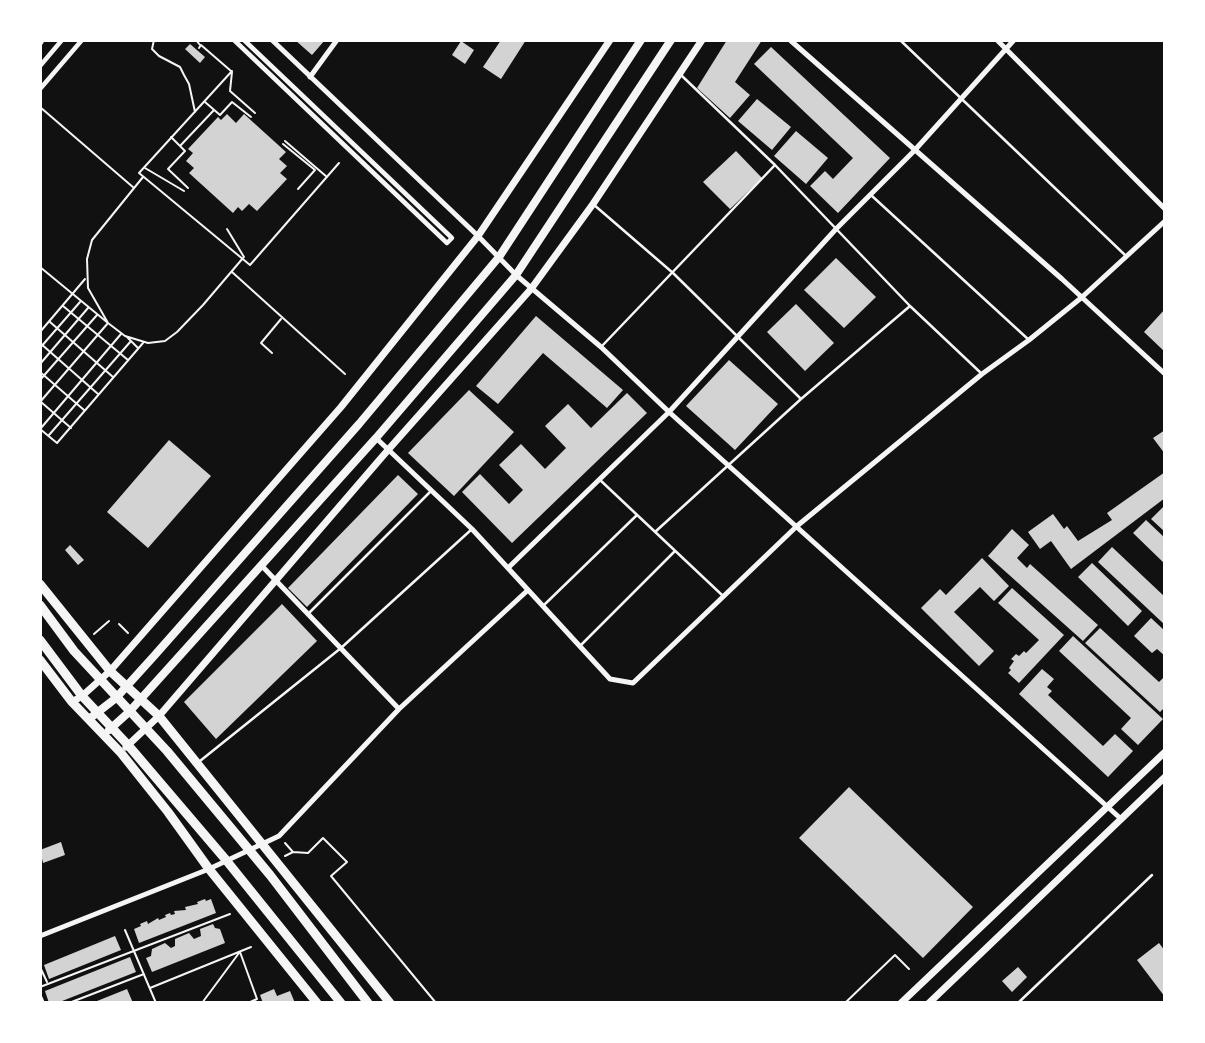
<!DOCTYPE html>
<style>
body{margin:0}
#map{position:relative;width:1205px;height:1043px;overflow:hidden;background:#111;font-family:"Asap Condensed",sans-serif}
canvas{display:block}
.frame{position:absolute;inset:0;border:42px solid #fff;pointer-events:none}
</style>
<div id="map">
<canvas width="1205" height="1043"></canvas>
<div class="frame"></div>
</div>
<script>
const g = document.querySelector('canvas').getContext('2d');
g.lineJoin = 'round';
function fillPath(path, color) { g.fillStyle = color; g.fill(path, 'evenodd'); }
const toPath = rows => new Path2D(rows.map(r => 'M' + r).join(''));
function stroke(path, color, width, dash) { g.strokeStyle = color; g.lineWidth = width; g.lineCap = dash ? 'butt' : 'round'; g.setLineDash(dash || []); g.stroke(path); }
fillPath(toPath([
 [295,40,325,40,312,55],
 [501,40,526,40,501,79,483,67],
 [727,40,762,40,735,82,750,95,730,118,697,88],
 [461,41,474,50,465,64,452,55],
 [190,44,205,57,200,63,185,49],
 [771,47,890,158,838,213,810,186,825,171,833,179,853,158,754,64],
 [757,99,791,127,772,150,738,121],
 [227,114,236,123,244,114,286,152,279,159,287,166,280,173,287,179,257,211,249,204,242,211,238,207,233,213,189,173,194,168,186,161,193,153,188,149,218,117,221,120],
 [796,131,828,158,806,184,774,156],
 [736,151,762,178,730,209,703,182],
 [836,258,876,297,844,328,804,290],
 [796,304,834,343,805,371,767,332],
 [1165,309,1165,352,1144,332],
 [536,316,623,390,607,408,543,353,498,404,476,386],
 [729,360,778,404,735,450,686,406],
 [469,390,514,432,454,496,408,453],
 [627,393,647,413,512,543,462,492,480,474,509,504,523,490,499,465,521,444,545,469,566,448,545,426,568,404,591,428],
 [1165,430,1165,454,1153,438],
 [169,440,211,476,148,548,107,512],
 [1165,472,1165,498,1071,569,1051,541,1040,549,1028,532,1053,514,1064,529,1067,526,1078,541,1112,520,1107,513],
 [398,475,418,494,307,607,288,588],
 [1165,505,1165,532,1151,519],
 [1146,520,1165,538,1165,564,1133,533],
 [1012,529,1029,545,1017,558,1027,568,1030,564,1098,625,1083,641,988,556],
 [70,545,84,560,78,565,65,550],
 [1112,547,1165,597,1165,625,1098,562],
 [982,558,1009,586,994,601,980,587,954,612,994,651,979,666,921,608,940,589,946,595],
 [1092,563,1142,611,1128,626,1078,577],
 [1012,588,1064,635,1019,683,1008,673,1011,670,1009,668,1014,661,1011,659,1016,654,1019,656,1024,651,1026,653,1039,640,998,603],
 [282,604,317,641,216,739,184,702],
 [1151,618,1165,631,1165,656,1157,649,1152,653,1134,636],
 [1100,628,1159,682,1165,676,1165,707,1160,712,1085,643],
 [1073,636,1163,719,1138,745,1121,729,1131,718,1059,651],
 [1042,669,1054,679,1047,687,1052,691,1048,695,1103,746,1115,734,1133,751,1108,777,1019,694],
 [849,787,973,907,923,958,799,838],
 [61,842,65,855,43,863,40,850],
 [205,899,206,901,211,899,216,913,139,943,134,929,141,926,140,924,147,921,148,924,158,918,159,920,166,917,165,915,170,913,171,915,175,914,174,911,186,910,185,907,198,904,197,902],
 [213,924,215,928,220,929,225,943,152,972,146,958,151,956,152,949,165,943,171,948,175,946,175,939,189,933,194,939,201,936,200,929],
 [115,936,121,950,49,979,44,965],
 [1159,943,1165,951,1165,997,1137,960],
 [130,957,136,972,57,1003,49,1003,45,991],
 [1018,967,1027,977,1012,992,1002,981],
 [127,989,133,1003,92,1003],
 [274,989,277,996,290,991,295,1003,263,1003,260,995]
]), '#d3d3d3');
stroke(toPath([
 [154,40,152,49,159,56,180,67,184,75,189,84,195,112],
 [196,40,200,45],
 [199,48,201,45,231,71],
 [232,71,139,173,250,265,339,163],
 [232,72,230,91,255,113],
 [205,102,220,115,232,102,251,117],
 [40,107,134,188],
 [171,137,179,145],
 [285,141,327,177],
 [283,144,315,170,298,189],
 [145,168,184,191],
 [143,177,92,240,87,259,88,288,108,323,125,336,148,343,165,341,177,332,203,305,243,258],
 [188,188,168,169,185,151,180,146,214,110],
 [227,229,244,257],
 [40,267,108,323,40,402],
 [232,272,345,374],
 [63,306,128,360],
 [50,322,113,377],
 [40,332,85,279],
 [127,337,138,348],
 [40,343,98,394],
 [40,348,80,302],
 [272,353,261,343,281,319],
 [40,364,88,308],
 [40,372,84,410],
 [40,380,97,315],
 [41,402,71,428],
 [41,428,121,334],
 [40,429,57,443,143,343],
 [49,435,131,341],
 [119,624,128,633],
 [94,634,109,621],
 [285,843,293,852],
 [285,856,293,852,308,853,323,838,347,862,331,876,436,1003],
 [125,930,156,1003],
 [240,952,257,999,248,1003],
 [40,967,47,982],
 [40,987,230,914],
 [150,988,251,947],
 [40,994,44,1003],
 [69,1003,144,974],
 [202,1003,239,953],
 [845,1003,895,955,909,969]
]), '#f5f5f5', 2);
stroke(toPath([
 [900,40,1125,255],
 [682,76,775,165,910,306,982,374],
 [872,196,1029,340],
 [593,204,673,273,800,398],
 [601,347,775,165],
 [599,479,722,595],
 [655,532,801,399,910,306],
 [544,605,637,515],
 [308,614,430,492],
 [581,645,675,551],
 [200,761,341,648,472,529],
 [1018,1003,1152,875]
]), '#f5f5f5', 2.5);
stroke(toPath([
 [234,40,447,243,452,238,244,40],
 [40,66,62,40],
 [40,89,82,40]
]), '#f5f5f5', 4.5);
stroke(toPath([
 [272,40,478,236,516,275,601,347,669,412,1120,818],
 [790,40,1062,279,1165,374],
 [997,40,1165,209],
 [310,77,337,40],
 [376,438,472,529,610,679,633,683,797,526,982,374,1029,340,1081,298,1165,221],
 [261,565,399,709],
 [509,567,669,412,836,229,914,151,1014,40],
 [40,936,209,869,279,836,399,709,528,590]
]), '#f5f5f5', 5);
stroke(toPath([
 [40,42,41,40],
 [72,702,82,696,110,671,341,407,478,236,610,40],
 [126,747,159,716,388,450,531,289,593,204,702,40],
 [901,1003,1165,752],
 [929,1003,1165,777]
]), '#f5f5f5', 7);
stroke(toPath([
 [89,719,116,698,154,656,359,424,499,257,641,40],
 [109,730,129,712,376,438,516,275,671,40]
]), '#f5f5f5', 8);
stroke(toPath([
 [40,584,110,671,159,716,390,1003],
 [40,605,74,651,167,751,270,875,368,1003],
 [40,640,82,696,128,745,226,860,341,1003],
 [40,660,72,702,121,753,168,812,209,869,317,1003]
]), '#f5f5f5', 9);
</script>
